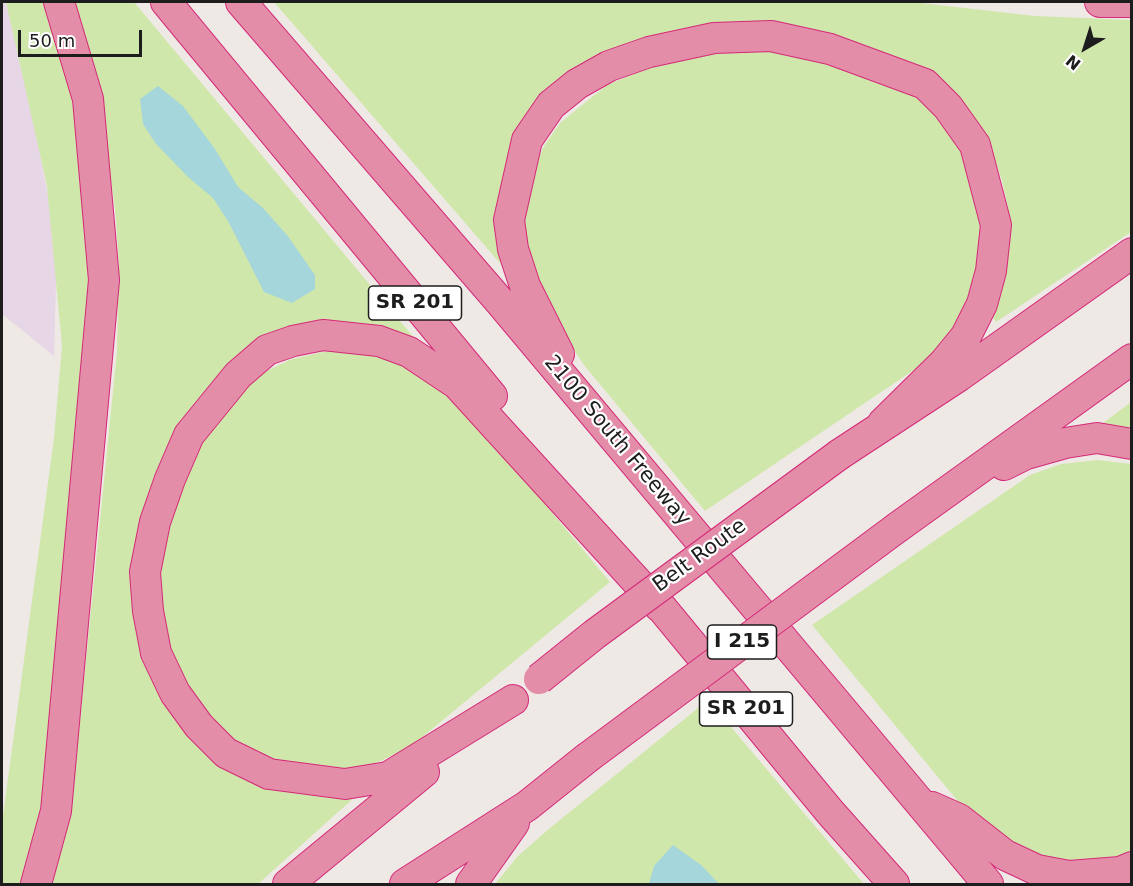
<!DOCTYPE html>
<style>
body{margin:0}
#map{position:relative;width:1133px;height:886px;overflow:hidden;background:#eee9e4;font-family:"DejaVu Sans",sans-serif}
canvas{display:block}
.frame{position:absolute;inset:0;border:3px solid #1d1d1d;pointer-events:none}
.north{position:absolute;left:1055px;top:18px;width:60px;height:60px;-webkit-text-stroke:4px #fff;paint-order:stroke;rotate:219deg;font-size:16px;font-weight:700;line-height:24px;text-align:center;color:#1d1d1d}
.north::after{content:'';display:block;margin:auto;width:21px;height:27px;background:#1d1d1d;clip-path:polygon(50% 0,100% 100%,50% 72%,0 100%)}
.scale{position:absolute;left:18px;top:30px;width:124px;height:27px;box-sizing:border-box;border:3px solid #1d1d1d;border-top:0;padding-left:8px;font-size:18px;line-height:21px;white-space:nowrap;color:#1d1d1d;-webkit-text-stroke:4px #fff;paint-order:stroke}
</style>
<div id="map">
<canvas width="1133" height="886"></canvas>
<div class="frame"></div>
<div class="north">N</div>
<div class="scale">50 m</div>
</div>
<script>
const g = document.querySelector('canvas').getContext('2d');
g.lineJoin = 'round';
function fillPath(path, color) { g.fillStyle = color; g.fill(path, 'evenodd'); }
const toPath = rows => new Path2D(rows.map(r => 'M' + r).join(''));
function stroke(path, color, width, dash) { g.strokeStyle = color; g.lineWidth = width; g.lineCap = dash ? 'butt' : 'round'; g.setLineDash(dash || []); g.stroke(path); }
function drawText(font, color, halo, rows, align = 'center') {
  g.font = font + ' "DejaVu Sans",sans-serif'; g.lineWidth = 4.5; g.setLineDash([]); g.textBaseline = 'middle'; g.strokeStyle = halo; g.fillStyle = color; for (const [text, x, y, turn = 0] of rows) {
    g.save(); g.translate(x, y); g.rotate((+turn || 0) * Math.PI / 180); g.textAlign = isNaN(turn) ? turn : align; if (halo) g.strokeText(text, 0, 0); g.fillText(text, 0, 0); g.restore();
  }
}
fillPath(toPath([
 [2,2,5,2,17,35,57,243,54,356,2,314]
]), '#e7d6e6');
fillPath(toPath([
 [6,2,46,2,75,88,99,281,33,884,2,884,2,823,54,438,62,346,47,186],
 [74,2,134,2,425,351,361,335,230,372,140,574,192,735,356,796,258,884,53,884,76,760,117,351,119,263,115,209,106,146],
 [274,2,912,2,1035,16,1131,20,1131,232,996,322,990,313,1008,248,1008,208,1002,180,990,146,911,65,875,49,820,36,713,35,541,109,505,269],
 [744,51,790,52,870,69,940,110,988,203,973,307,933,357,705,511,584,365,550,315,524,251,523,208,530,175,544,146,560,123,607,85,646,69,691,57],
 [328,351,362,352,396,360,430,377,478,424,610,582,409,748,369,766,340,772,270,763,236,746,175,680,157,588,165,538,178,489,216,414,264,372,292,359],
 [1131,402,1131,436,1094,430],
 [1098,460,1131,464,1131,855,1113,860,1078,863,1039,858,971,817,812,625,1030,475,1061,464],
 [708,700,864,884,495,884,518,856,550,828]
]), '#d0e7ab');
fillPath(toPath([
 [158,86,183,106,215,149,238,187,263,208,287,235,315,275,315,289,292,303,264,292,228,221,213,198,188,177,156,144,143,124,140,99],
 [673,845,701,865,719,884,649,884,654,866]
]), '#a5d6db');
const highway = toPath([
 [166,2,492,396],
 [241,2,501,303,988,884],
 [1100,2,1132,2],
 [559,354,525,286,513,249,509,220,527,140,551,105,577,84,609,66,649,52,714,38,771,36,830,49,925,84,948,107,975,145,996,225,991,271,982,304,966,336,944,363,883,423],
 [840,454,959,376,1132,253],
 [1004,465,1026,454,1065,443,1097,438,1132,444],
 [898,527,1132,359],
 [647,590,830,812,894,884],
 [513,700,388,777,345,784,269,774,226,753,199,726,175,693,156,653,148,611,145,572,155,522,170,479,189,435,238,375,267,350,293,341,323,335,379,341,409,352,457,384,660,607],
 [932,807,959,819,1005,855,1037,870,1069,876,1120,872,1132,867],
 [36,884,56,811,104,280,88,99,59,2],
 [288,884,424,772],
 [405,884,527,806,587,758],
 [471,884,514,823]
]);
stroke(highway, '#d42979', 32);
stroke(highway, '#e48da8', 30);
const highwayBridge = toPath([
 [539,679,595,634,840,454],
 [587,758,898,527]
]);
stroke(highwayBridge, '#d42979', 32, []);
stroke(highwayBridge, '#e48da8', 30);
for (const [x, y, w] of [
 [415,303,93],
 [742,642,69],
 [746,709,93]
]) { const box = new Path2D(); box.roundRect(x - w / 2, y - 17, w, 34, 4.5); g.fillStyle = '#fff'; g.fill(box); stroke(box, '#1d1d1d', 1.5); }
drawText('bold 20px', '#1d1d1d', null, [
 ["SR 201",415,303],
 ["I 215",742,642],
 ["SR 201",746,709]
]);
drawText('21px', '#1d1d1d', '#fff', [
 ["2100 South Freeway",617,441,50],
 ["Belt Route",700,556,-36]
]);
</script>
